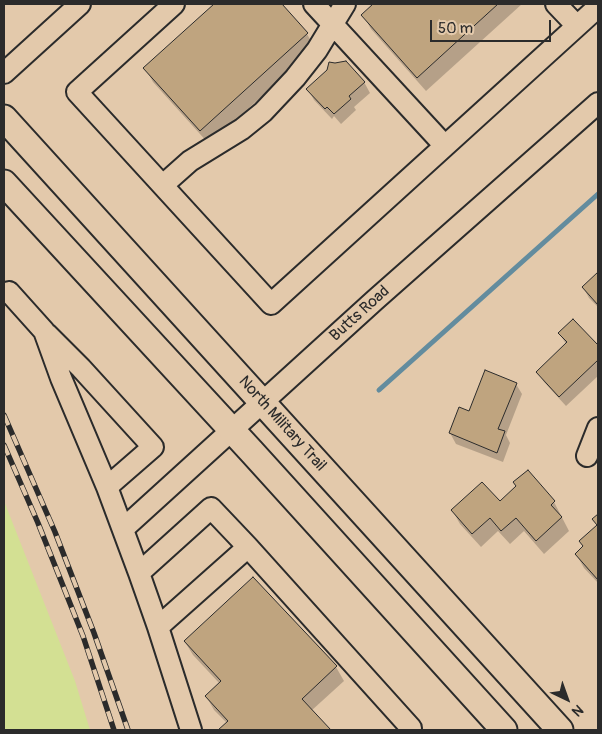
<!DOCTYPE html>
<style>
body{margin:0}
#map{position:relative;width:602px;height:734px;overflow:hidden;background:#e3c9ab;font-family:Pangolin,sans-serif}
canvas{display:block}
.frame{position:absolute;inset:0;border:5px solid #2b2b2b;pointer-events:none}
.north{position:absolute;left:542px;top:674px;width:50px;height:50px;-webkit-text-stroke:4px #e3c9ab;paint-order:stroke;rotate:138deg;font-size:14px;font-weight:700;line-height:20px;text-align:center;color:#2b2b2b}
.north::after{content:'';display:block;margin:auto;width:18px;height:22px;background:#2b2b2b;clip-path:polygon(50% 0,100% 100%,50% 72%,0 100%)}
.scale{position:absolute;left:430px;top:20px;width:121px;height:22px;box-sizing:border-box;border:2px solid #2b2b2b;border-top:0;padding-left:6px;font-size:15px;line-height:18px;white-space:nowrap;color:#2b2b2b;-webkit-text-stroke:4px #e3c9ab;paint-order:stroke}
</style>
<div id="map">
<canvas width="602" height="734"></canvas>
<div class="frame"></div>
<div class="north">N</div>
<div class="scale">50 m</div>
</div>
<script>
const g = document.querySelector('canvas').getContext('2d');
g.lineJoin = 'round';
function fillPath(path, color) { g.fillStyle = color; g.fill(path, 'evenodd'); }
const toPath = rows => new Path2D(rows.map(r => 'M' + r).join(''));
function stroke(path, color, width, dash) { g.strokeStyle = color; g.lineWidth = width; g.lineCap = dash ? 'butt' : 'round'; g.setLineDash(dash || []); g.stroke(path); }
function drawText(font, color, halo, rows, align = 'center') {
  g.font = font + ' Pangolin,sans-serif'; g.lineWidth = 4; g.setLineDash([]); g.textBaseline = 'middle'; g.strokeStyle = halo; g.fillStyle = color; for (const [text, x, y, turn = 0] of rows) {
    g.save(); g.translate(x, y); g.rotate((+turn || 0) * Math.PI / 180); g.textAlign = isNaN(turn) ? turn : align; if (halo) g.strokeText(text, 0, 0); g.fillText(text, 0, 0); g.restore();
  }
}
fillPath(toPath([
 [4,501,75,681,90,730,4,730]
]), '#d3e093');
fillPath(toPath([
 [216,4,280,4,307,34,315,48,209,144,153,82,145,68],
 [375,4,522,4,426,91,371,29,363,15],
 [364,82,370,93,354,107,356,110,341,124,334,116,332,119,314,100,308,89],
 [598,274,598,307,589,298,583,287],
 [573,320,598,347,598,376,566,406,544,382,537,372,566,344,559,333],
 [516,384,522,394,506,435,510,443,503,462,456,444,450,433],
 [527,471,554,502,569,531,544,554,524,531,510,544,498,531,481,547,460,524,452,510,500,503,517,487],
 [598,516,598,583,584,568,576,554,584,547,598,526,594,519],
 [185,642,336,667,344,681,311,711,329,730,219,730,227,723,214,710,206,696,220,684,193,655]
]), '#0003');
stroke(toPath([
 [379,390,598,194]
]), '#638c9e', 5);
const building = toPath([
 [214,4,282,4,308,33,200,131,143,68,214,4],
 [373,4,498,4,417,78,361,15,373,4],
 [346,61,365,82,349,96,351,99,334,114,327,107,325,109,306,89,327,70,329,62,335,63,346,61],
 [598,272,598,305,582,287,598,272],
 [573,319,598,345,598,360,559,397,536,372,567,342,558,333,573,319],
 [485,370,517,383,498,429,505,431,497,453,449,433,459,407,469,411,485,370],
 [528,470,555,501,551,505,562,517,536,541,516,518,501,531,490,518,472,534,451,510,482,482,500,501,516,486,513,482,528,470],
 [598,514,598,580,575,554,583,546,579,541,597,525,592,519,598,514],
 [253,577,337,666,302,699,331,730,218,730,228,721,205,696,221,681,184,641,253,577]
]);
fillPath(building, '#bfa47f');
stroke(building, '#2b2b2b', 1);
const minor = toPath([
 [174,4,77,92,271,304,598,7],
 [314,4,445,146],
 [556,4,577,26],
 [4,73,80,4],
 [163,185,190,161,242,129,263,112,295,78,317,50,345,4],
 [9,292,44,331,61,378,107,487,139,573],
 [47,334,81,368,153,447,107,487],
 [587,456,598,428],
 [123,529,375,300,598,103],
 [158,627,139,573,211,508,248,547],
 [191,730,158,627,248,547,411,728,409,730]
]);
const major = toPath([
 [4,118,560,730],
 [4,183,252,452,504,730]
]);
stroke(minor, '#2b2b2b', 24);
stroke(major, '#2b2b2b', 29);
stroke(minor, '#e3c9ab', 20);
stroke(major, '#e3c9ab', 25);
const rail = toPath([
 [4,415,55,532,94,633,128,730],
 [4,445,38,523,83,636,114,730]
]);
stroke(rail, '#2b2b2b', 5.5);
stroke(rail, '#e3c9ab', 4, [11]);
drawText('16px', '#2b2b2b', '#e3c9ab', [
 ["Butts Road",360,314,-42],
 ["North Military Trail",282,424,48]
]);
</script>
